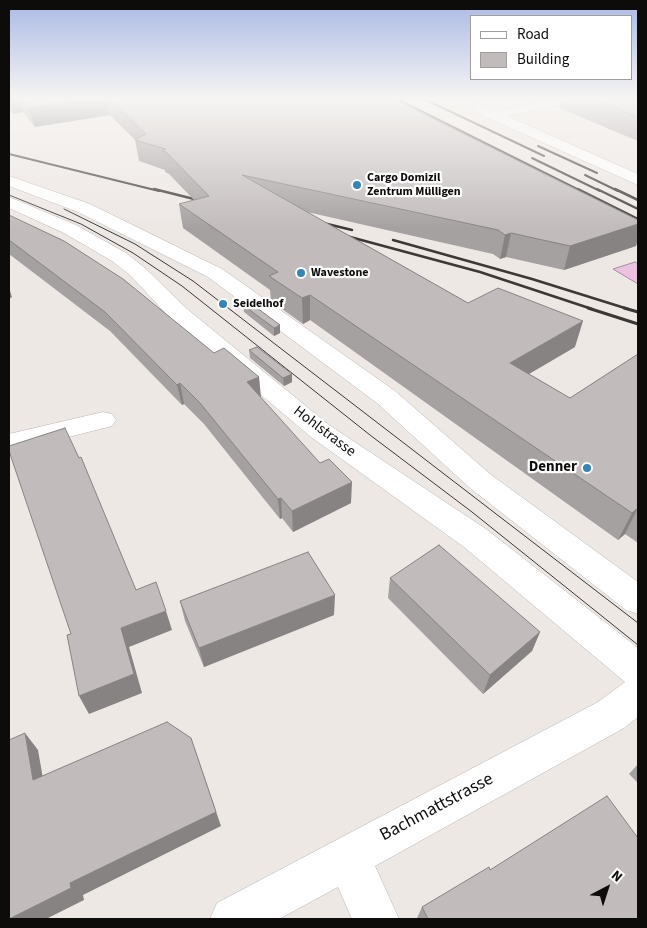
<!DOCTYPE html>
<meta charset="utf-8">
<style>
body{margin:0}
#map{position:relative;width:647px;height:928px;overflow:hidden;background:#eee8e5;font-family:"Source Sans 3",sans-serif}
canvas{display:block}
.frame{position:absolute;inset:0;border:10px solid #0e0c0b;pointer-events:none}
.legend{position:absolute;left:470px;top:15px;width:162px;height:65px;box-sizing:border-box;background:#fff;border:1px solid #9f9e9d;margin:0;padding:6px 9px;list-style:none;font-size:15px;color:#0e0c0b}
.legend li{display:flex;align-items:center;gap:10px;height:25px}
.legend b{width:25px;border:1px solid #9f9e9d}
.north{position:absolute;left:582px;top:863px;width:50px;height:50px;-webkit-text-stroke:4px #fff;paint-order:stroke;rotate:40deg;font-size:14px;font-weight:700;line-height:20px;text-align:center;color:#0e0c0b}
.north::after{content:'';display:block;margin:auto;width:18px;height:22px;background:#0e0c0b;clip-path:polygon(50% 0,100% 100%,50% 72%,0 100%)}
</style>
<div id="map">
<canvas width="647" height="928"></canvas>
<div class="frame"></div>
<ul class="legend">
<li><b style="height:6px;background:#fff"></b>Road</li>
<li><b style="height:14px;background:#c1bbbb"></b>Building</li>
</ul>
<div class="north">N</div>
</div>
<script>
const g = document.querySelector('canvas').getContext('2d');
g.lineJoin = 'round';
function fillPath(path, color) { g.fillStyle = color; g.fill(path, 'evenodd'); }
const toPath = rows => new Path2D(rows.map(r => 'M' + r).join(''));
function stroke(path, color, width, dash) { g.strokeStyle = color; g.lineWidth = width; g.lineCap = dash ? 'butt' : 'round'; g.setLineDash(dash || []); g.stroke(path); }
function drawText(font, color, halo, rows, align = 'center') {
  g.font = font + ' "Source Sans 3",sans-serif'; g.lineWidth = 4.5; g.setLineDash([]); g.textBaseline = 'middle'; g.strokeStyle = halo; g.fillStyle = color; for (const [text, x, y, turn = 0] of rows) {
    g.save(); g.translate(x, y); g.rotate((+turn || 0) * Math.PI / 180); g.textAlign = isNaN(turn) ? turn : align; if (halo) g.strokeText(text, 0, 0); g.fillText(text, 0, 0); g.restore();
  }
}
const water = toPath([
 [635,262,638,264,638,284,613,269,635,262]
]);
fillPath(water, '#edc1e0');
stroke(water, '#aa8ba0', 1);
const minor = toPath([
 [453,99,470,99,495,111,554,99,581,99,575,103,507,116,638,174,638,185,488,118,453,99],
 [9,176,90,204,222,269,395,391,490,474,638,582,638,614,626,610,470,488,377,403,208,277,78,212,9,186,9,176],
 [9,197,76,225,126,253,145,268,187,309,329,425,486,529,638,648,638,717,624,728,375,866,399,919,352,919,338,887,279,919,210,919,217,903,598,702,625,682,464,547,311,437,171,319,131,276,112,261,64,233,9,208,9,197],
 [103,412,112,414,116,420,112,426,9,452,9,434,103,412]
]);
stroke(minor, '#bab4b2', 1);
fillPath(minor, '#fff');
stroke(toPath([
 [9,195,81,224,133,253,182,286,370,435,472,512,638,645],
 [64,209,135,244,193,281,638,623]
]), '#3b3836', 1);
stroke(toPath([
 [397,99,581,191],
 [424,99,544,156],
 [538,146,597,173],
 [9,154,159,191],
 [532,158,600,191],
 [585,175,618,191]
]), '#3b3836', 2);
stroke(toPath([
 [154,189,206,202],
 [578,189,638,219],
 [597,189,638,209],
 [615,189,638,200],
 [315,221,352,230],
 [339,234,480,272,592,309],
 [393,240,532,279,628,309]
]), '#3b3836', 2.5);
stroke(toPath([
 [588,308,638,324],
 [624,308,638,312]
]), '#3b3836', 3);
fillPath(toPath([
 [9,99,393,99,638,220,638,239,636,246,564,270,506,257,500,259,493,254,307,212,468,303,575,347,529,374,570,398,638,354,638,543,625,534,618,540,310,320,303,324,271,301,270,290,183,228,179,204,194,200,169,174,165,172,165,170,139,161,135,140,110,115,35,127,23,112,13,114,9,107],
 [561,99,638,99,638,141,559,108],
 [9,215,214,353,259,377,260,397,351,503,293,532,282,518,280,519,204,424,184,404,182,405,110,331,9,254],
 [243,305,280,325,280,333,274,336,244,312],
 [249,350,292,374,292,382,284,386,250,358],
 [390,578,540,632,532,651,483,694,388,598],
 [180,601,334,615,204,667,185,621],
 [638,764,638,783,629,774],
 [490,870,638,919,418,919,417,918,422,907]
]), '#a6a1a1');
fillPath(toPath([
 [9,99,20,99,23,112,13,114],
 [83,99,107,99,110,115,35,127,29,108],
 [638,224,638,239,636,246,564,270,570,246],
 [511,233,506,257,500,259,505,235],
 [9,288,12,297,9,299],
 [310,295,310,320,303,324,302,298],
 [583,321,575,347,503,389,510,363],
 [280,325,280,333,274,336,274,328],
 [292,374,292,382,284,386,283,378],
 [259,377,261,397,249,403,247,382],
 [180,383,184,404,182,405,177,385],
 [352,482,351,503,293,532,292,511],
 [281,498,282,518,280,519,278,499],
 [638,508,625,534,618,540,632,513],
 [335,595,334,615,204,667,199,648],
 [166,611,172,630,129,647,142,693,89,714,79,696,121,628],
 [540,632,532,651,483,694,490,675],
 [25,733,38,750,46,796,33,780],
 [191,738,221,826,83,895,84,900,46,919,9,919,70,883]
]), '#878383');
const building = toPath([
 [23,99,83,99,29,108,23,99],
 [110,99,393,99,638,220,638,224,570,246,511,233,505,235,498,230,242,175,468,303,498,288,583,321,510,363,570,398,638,354,638,508,632,513,310,295,302,298,269,276,278,272,179,204,209,196,166,152,162,151,166,149,135,140,146,134,110,99],
 [593,99,638,99,638,117,593,99],
 [9,215,64,241,123,279,214,353,224,348,259,377,247,382,320,463,329,459,352,482,292,511,281,498,278,499,200,403,180,383,177,385,105,312,9,240,9,215],
 [249,302,280,325,274,328,243,305,249,302],
 [257,347,292,374,283,378,249,350,257,347],
 [65,428,79,458,81,457,136,590,156,582,166,611,121,628,134,674,79,696,67,635,71,634,9,451,9,446,65,428],
 [439,545,540,632,490,675,390,578,439,545],
 [308,552,335,595,199,648,180,601,308,552],
 [167,722,191,738,216,812,70,883,71,888,9,919,9,740,25,733,33,780,167,722],
 [607,796,638,838,638,919,428,919,422,907,489,867,490,870,607,796]
]);
fillPath(building, '#c1bbbb');
stroke(building, '#878383', 1);
const sky = g.createLinearGradient(0, 0, 0, 229);
sky.addColorStop(0, '#aab9e5');
sky.addColorStop(0.43, '#f7f5f3');
sky.addColorStop(1, '#f7f5f300');
g.fillStyle = sky;
g.fillRect(0, 0, 647, 229);
for (const [x, y, r, color] of [
 [357,185,5,"#3586b7"],
 [301,273,5,"#3586b7"],
 [223,304,5,"#3586b7"],
 [587,468,5,"#3586b7"]
]) { const dot = new Path2D(); dot.arc(x, y, r, 0, 2 * Math.PI); g.fillStyle = color; g.fill(dot); stroke(dot, '#fff', 2); }
drawText('bold 12px', '#0e0c0b', '#fff', [
 ["Cargo Domizil",367,178],
 ["Zentrum Mülligen",367,192],
 ["Wavestone",311,273],
 ["Seidelhof",233,304]
], 'left');
drawText('15px', '#0e0c0b', '#fff', [
 ["Hohlstrasse",324,432,37]
]);
drawText('bold 15px', '#0e0c0b', '#fff', [
 ["Denner",577,468]
], 'right');
drawText('18px', '#0e0c0b', '#fff', [
 ["Bachmattstrasse",437,808,-28]
]);
</script>
